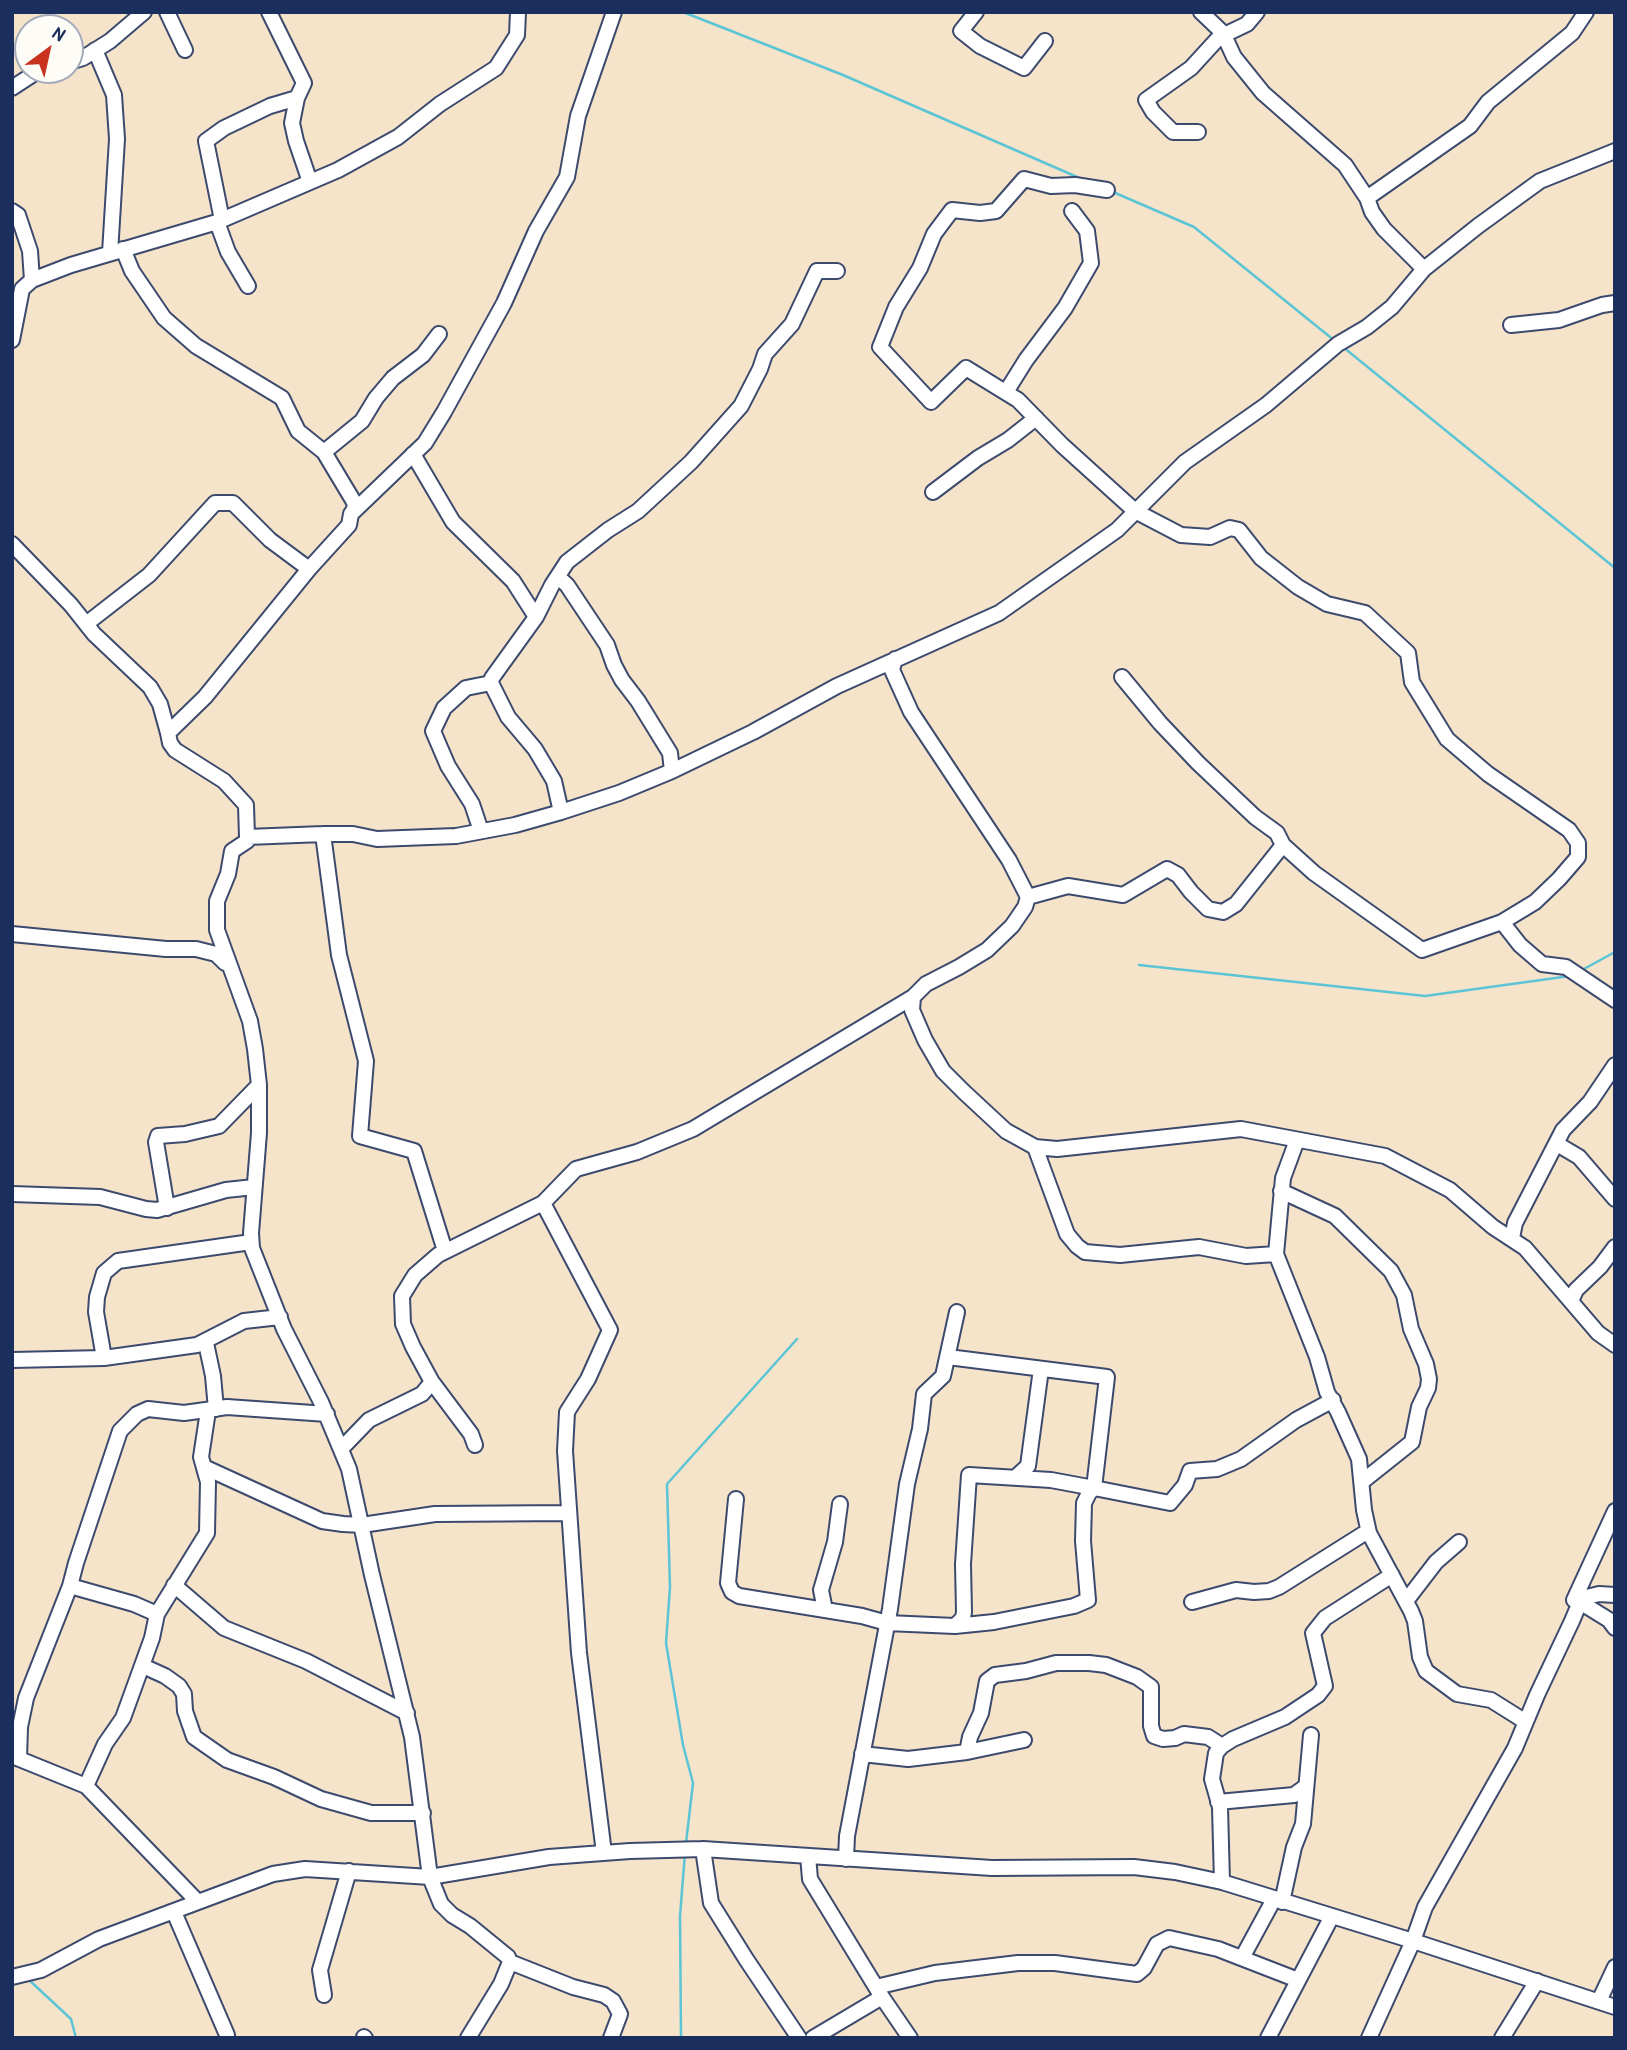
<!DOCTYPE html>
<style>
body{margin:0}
#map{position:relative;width:1627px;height:2050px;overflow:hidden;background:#f5e3ca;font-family:"Patrick Hand",sans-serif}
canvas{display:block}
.frame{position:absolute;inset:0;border:14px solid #1b2f5e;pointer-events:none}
.north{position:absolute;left:14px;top:14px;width:70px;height:70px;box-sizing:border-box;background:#fdfcf7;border:2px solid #a3aaba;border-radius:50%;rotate:33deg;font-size:19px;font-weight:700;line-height:28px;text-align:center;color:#1b2f5e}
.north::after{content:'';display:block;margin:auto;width:24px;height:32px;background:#c8321e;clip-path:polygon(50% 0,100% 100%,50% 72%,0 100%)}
</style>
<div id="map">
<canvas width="1627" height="2050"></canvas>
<div class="frame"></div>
<div class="north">N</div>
</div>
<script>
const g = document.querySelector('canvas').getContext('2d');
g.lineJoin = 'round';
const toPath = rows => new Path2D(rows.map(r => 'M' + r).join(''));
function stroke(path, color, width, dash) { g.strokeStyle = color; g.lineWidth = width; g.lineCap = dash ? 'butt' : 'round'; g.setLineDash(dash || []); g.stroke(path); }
stroke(toPath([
 [683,12,843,75,1084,180],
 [1113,192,1194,227,1335,341],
 [1343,347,1615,568],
 [1139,965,1425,996,1570,976],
 [1582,970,1615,952],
 [686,1843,693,1783,683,1745,666,1643,670,1587,667,1484,797,1339],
 [28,1979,71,2019,76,2038],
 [681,2038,680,1916,685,1853]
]), '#5bc5d6', 2.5);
const minor = toPath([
 [167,12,185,50],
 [269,12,304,83,297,98,292,123,296,141,310,182],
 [976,12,961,31,980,46,1024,68,1045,41],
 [1224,35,1247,24,1257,12],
 [95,50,114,95,117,139,110,253],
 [70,62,83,58,110,41,144,12],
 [12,88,35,73,45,70],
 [1198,132,1173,132,1153,112,1146,100,1191,68,1223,33],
 [1107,190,1075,185,1051,186,1024,179,996,211,980,213,952,210,934,234,920,268,896,307,880,347,931,402,966,368,1018,400,1062,445,1135,511,1181,535,1210,537,1230,528,1239,530,1261,558,1298,587,1327,604,1365,613,1408,653,1412,682,1447,739,1488,774,1569,830,1578,843,1578,857,1559,879,1535,902,1502,922,1422,950,1314,873,1283,845],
 [1367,198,1470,126,1488,102,1572,33,1586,12],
 [12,211,18,215,30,251,32,280],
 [222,220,206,141,224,128,270,106,297,98],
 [217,222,228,252,248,286],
 [123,249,132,271,164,318,196,346,282,398,298,431,324,452],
 [1424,269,1478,226,1540,181,1615,151],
 [1511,325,1559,320,1602,305,1615,303],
 [12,340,22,289,32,280,71,265,217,222,338,170,398,137,440,104,496,68,517,35,518,12],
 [1006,392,1026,360,1065,308,1091,263,1087,231,1072,211],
 [413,454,453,522,513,581,536,617],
 [933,492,978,458,1008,440,1036,418],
 [351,514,425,443,444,412,504,303,536,231,567,177,578,116,614,12],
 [12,544,71,605,94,634,150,687,160,704,168,733],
 [558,577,567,585,607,645,614,665,622,680,638,701,670,753,672,771],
 [86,624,149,575,215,503,233,503,270,540,309,569],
 [895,659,892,670,911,712,1009,860,1028,897,1025,907,1012,926,987,950,959,967,926,984,913,997,912,1010,925,1040,943,1071,964,1092,1006,1131,1035,1147,1057,1149,1241,1129,1385,1156,1450,1190,1493,1227,1525,1248,1598,1333,1615,1345],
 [491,683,492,678,536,617,552,585,567,562,608,530,638,511,691,462,741,406,760,369,765,354,792,324,817,271,837,271],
 [491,683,508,717,535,749,554,781,561,812],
 [481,831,472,804,448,766,433,731,444,708,466,688,491,683],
 [323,834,339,955,366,1061,360,1136,414,1151,445,1251],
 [247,837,246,805,224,781,175,750,170,743,168,733,205,697,309,569,349,525,351,514,355,508,354,502,324,452,362,421,376,398,393,378,423,355,439,334],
 [1028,897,1068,886,1123,895,1167,869,1178,875,1191,892,1208,909,1223,912,1236,904,1283,845,1277,833,1255,817,1198,763,1160,723,1122,677],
 [1502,922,1520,945,1542,964,1566,967,1615,1000],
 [12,934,166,949,196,949,216,954,225,963],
 [1297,1140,1283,1178,1276,1254,1317,1357,1327,1392,1338,1412,1359,1459,1364,1510,1369,1533,1411,1611,1415,1621,1420,1657,1426,1671,1457,1694,1491,1700,1526,1722],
 [1557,1144,1579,1157,1615,1199],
 [1035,1147,1067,1234,1077,1246,1085,1252,1120,1255,1199,1247,1246,1256,1276,1254],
 [1281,1191,1335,1216,1391,1271,1404,1295,1411,1329,1426,1364,1429,1379,1428,1388,1419,1407,1412,1442,1363,1481],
 [12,1194,100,1197,146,1209,157,1210,226,1190,254,1187],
 [543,1203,610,1330,588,1379,567,1412,565,1451,579,1653,604,1853],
 [167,1208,156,1142,158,1136,185,1134,219,1126,259,1085],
 [1512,1238,1515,1223,1563,1130,1590,1102,1615,1065],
 [1571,1301,1576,1290,1600,1267,1615,1247],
 [206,1343,213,1376,216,1409],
 [948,1357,1107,1377,1094,1488,1051,1480,969,1475,963,1564,964,1612,963,1618,955,1626],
 [104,1358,96,1312,97,1297,104,1273,118,1261,251,1242],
 [12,1360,104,1358,197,1345,244,1321,280,1317],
 [432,1382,471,1434,475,1445],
 [342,1448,369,1420,422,1394,432,1382,413,1347,403,1324,402,1296,415,1275,438,1255,543,1203,576,1169,637,1152,693,1129,913,997],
 [204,1467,322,1521,343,1524,362,1525,435,1514,568,1513],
 [1016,1477,1028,1466,1041,1369],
 [736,1499,728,1583,732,1592,739,1596,862,1616,887,1623,955,1626,994,1622,1074,1606,1088,1600,1083,1541,1084,1503,1089,1493,1094,1488,1170,1503,1185,1485,1190,1471,1217,1469,1241,1459,1296,1420,1333,1400],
 [174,1585,224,1628,306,1661,407,1713],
 [70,1586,134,1604,157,1614],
 [1574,1600,1599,1594,1615,1595],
 [1406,1601,1436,1562,1459,1542],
 [1192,1602,1236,1590,1254,1592,1269,1591,1279,1587,1368,1531],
 [1580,1602,1609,1620,1615,1628],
 [825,1610,821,1590,835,1542,840,1504],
 [143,1666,165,1676,179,1686,184,1694,185,1711,194,1737,227,1760,274,1777,321,1799,371,1813,423,1813],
 [967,1752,970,1737,981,1713,987,1681,995,1675,1026,1671,1056,1663,1089,1663,1106,1665,1137,1677,1151,1687,1151,1726,1154,1736,1163,1739,1175,1738,1184,1734,1208,1737,1222,1746],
 [862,1754,908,1759,967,1752,1024,1740],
 [12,1756,86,1786,198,1902],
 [19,1759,20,1727,26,1698,70,1586,76,1563,120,1431,137,1414,148,1409,184,1413,227,1407,327,1414],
 [86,1786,105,1744,123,1718,152,1638,157,1614,207,1533,208,1482,201,1457,208,1411],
 [1218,1802,1294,1795,1305,1787],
 [703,1849,711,1903,746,1959,799,2038],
 [808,1856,810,1879,882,1997,813,2038],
 [846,1859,847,1836,890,1609,907,1484,920,1429,924,1394,943,1376,957,1312],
 [1222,1882,1220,1807,1212,1779,1216,1753,1222,1746,1233,1739,1285,1717,1318,1695,1325,1686,1313,1633,1325,1618,1392,1575],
 [1282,1902,1294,1847,1303,1824,1311,1735],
 [174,1912,227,2035],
 [1242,1958,1274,1899],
 [510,1962,573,1987,604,1995,613,2001,620,2014,611,2038],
 [12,1977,41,1970,99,1939,273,1874,305,1869,430,1877,549,1857,630,1851,703,1849,992,1868,1134,1867,1175,1872,1222,1882,1413,1941,1615,2007],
 [876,1987,935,1973,1018,1963,1055,1963,1137,1974,1144,1968,1157,1944,1169,1938,1218,1949,1298,1980],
 [324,1995,320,1970,349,1871],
 [882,1997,910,2038],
 [1599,2001,1615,1967],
 [364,2037,365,2038],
 [468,2038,501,1984,510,1962,508,1957,470,1926,452,1915,441,1904,430,1877,412,1737,372,1575,349,1469,321,1402,284,1329,252,1248,251,1233,259,1133,259,1085,255,1049,250,1021,217,930,217,901,228,874,232,851,247,841,247,837,323,834,353,834,377,839,456,836,515,825,561,812,619,793,672,771,753,732,837,686,999,613,1117,530,1185,462,1266,405,1338,344,1367,327,1392,307,1424,269,1384,229,1372,212,1367,198,1345,165,1263,93,1234,57,1223,33,1201,12],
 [1268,2038,1332,1916],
 [1369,2038,1413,1941,1425,1907,1515,1748,1537,1695,1572,1621,1580,1602,1574,1600,1615,1511],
 [1502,2038,1537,1981]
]);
stroke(minor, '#3c4a6e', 18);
stroke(minor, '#fff', 14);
</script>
